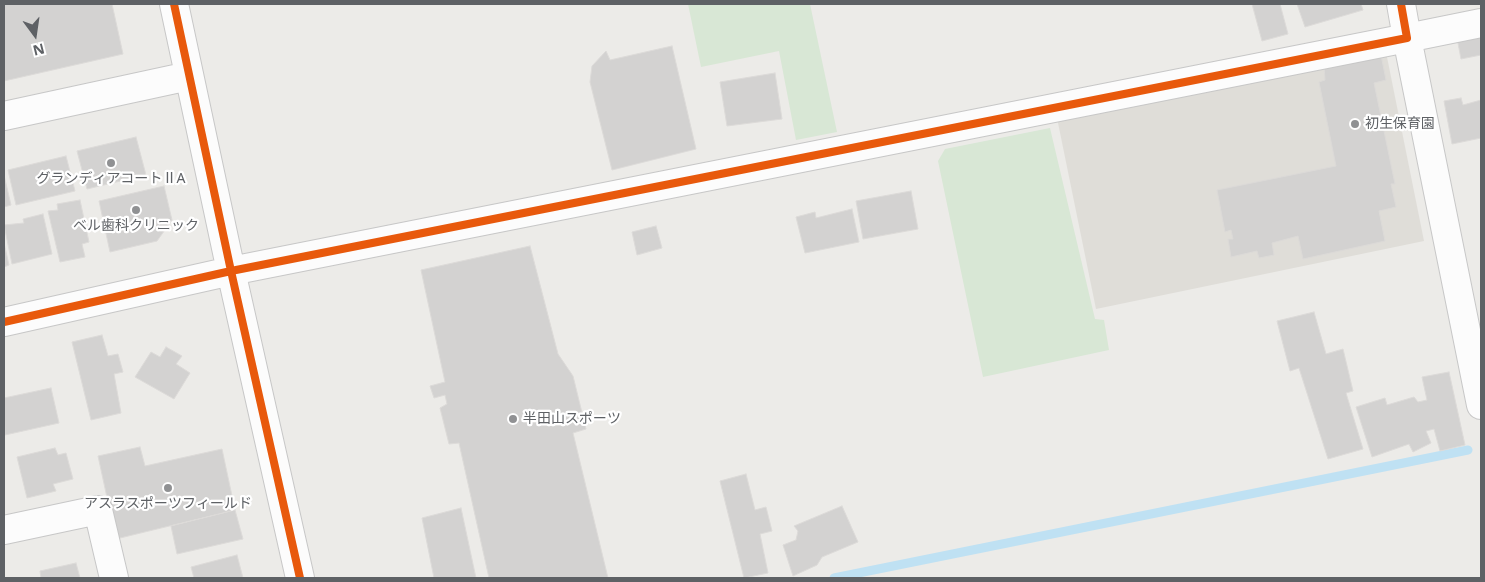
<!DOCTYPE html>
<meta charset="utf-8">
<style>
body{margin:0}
#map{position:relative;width:1485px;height:582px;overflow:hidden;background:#ecebe8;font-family:"Noto Sans",sans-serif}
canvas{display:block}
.frame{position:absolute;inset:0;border:5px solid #5e6165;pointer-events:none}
.north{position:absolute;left:10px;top:10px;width:50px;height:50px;-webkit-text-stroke:4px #fff;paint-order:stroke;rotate:166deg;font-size:14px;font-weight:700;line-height:20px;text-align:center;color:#5e6165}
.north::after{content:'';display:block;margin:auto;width:18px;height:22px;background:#5e6165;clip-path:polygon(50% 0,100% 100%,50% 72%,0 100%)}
</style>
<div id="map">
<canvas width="1485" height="582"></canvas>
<div class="frame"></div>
<div class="north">N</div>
</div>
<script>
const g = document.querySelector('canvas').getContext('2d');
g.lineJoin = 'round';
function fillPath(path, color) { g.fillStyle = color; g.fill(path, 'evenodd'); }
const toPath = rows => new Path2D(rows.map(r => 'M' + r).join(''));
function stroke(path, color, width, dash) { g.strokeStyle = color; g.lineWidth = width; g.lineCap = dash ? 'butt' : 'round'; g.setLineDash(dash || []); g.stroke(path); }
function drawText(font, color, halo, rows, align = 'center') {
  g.font = font + ' "Noto Sans","Noto Sans JP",sans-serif'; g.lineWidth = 4.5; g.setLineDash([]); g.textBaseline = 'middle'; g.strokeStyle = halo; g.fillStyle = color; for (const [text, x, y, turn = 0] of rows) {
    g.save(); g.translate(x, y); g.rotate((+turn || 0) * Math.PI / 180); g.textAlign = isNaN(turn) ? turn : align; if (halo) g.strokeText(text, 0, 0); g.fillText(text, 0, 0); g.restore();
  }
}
fillPath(toPath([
 [1381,51,1387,57,1424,241,1096,309,1057,118]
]), '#dfddd8');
fillPath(toPath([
 [688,4,810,4,837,132,796,140,779,51,701,67],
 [1050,128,1095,319,1104,320,1109,350,983,377,938,161,945,149]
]), '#d8e7d5');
stroke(toPath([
 [834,578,1468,450]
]), '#bfe1f3', 9);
const building = toPath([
 [4,4,112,4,123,54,4,81,4,4],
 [1252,4,1280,4,1288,34,1262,41,1252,4],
 [1297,4,1361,4,1363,10,1305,27,1297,4],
 [1481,34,1481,55,1461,59,1457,38,1481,34],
 [672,46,696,149,612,170,590,82,592,66,606,51,610,60,672,46],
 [1381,55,1386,80,1374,83,1395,184,1391,184,1396,207,1379,211,1385,241,1303,259,1298,236,1272,243,1274,255,1259,258,1257,251,1231,257,1228,239,1233,239,1231,230,1225,232,1217,190,1336,166,1319,82,1325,80,1324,65,1381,55],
 [775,73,782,119,727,126,720,82,775,73],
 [1461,98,1463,105,1481,100,1481,138,1452,144,1444,101,1461,98],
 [136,137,146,175,87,189,77,151,136,137],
 [66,156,75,191,16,205,8,170,66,156],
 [4,175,11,205,4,207,4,175],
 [164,186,172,220,157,241,110,252,99,201,164,186],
 [911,191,918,229,863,239,856,201,911,191],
 [80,200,89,242,82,244,85,257,60,262,48,211,58,210,57,204,80,200],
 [852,209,859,242,805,253,796,217,815,212,816,218,852,209],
 [43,214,52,254,12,264,4,225,24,223,23,219,43,214],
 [656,226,662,248,637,255,632,232,656,226],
 [4,243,9,265,4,267,4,243],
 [530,246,558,354,573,376,586,429,573,433,608,578,489,578,459,443,449,444,440,408,447,404,445,395,434,398,430,386,445,382,421,270,530,246],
 [1314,312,1326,354,1343,349,1353,391,1346,393,1363,449,1328,459,1299,368,1290,371,1277,321,1314,312],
 [102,335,108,356,118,354,123,372,114,374,121,413,91,420,72,342,102,335],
 [166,347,182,356,176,364,190,373,174,399,135,377,151,352,160,357,166,347],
 [1449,372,1465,445,1440,451,1434,429,1426,431,1431,443,1413,452,1409,444,1372,457,1356,407,1385,398,1387,405,1414,397,1418,402,1427,400,1422,377,1449,372],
 [51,388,59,423,5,435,4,398,51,388],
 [140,447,145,466,222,449,235,510,116,539,98,456,140,447],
 [55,448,58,455,66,453,73,479,53,484,56,491,27,498,17,457,55,448],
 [746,474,755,510,766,507,772,531,760,534,768,573,744,578,720,481,746,474],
 [842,506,858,542,822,557,817,565,793,576,783,545,796,540,798,531,794,526,842,506],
 [461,508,476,578,434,578,422,518,461,508],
 [235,510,243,539,177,554,171,526,235,510],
 [237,555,243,578,194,578,191,567,237,555],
 [76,563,80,578,41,578,40,571,76,563]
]);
fillPath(building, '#d3d2d1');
stroke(building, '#dcdad8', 1);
const minor = toPath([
 [174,4,231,271,300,578],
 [1481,23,1407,38,1481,405],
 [4,116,189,76],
 [4,322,231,271,1407,38,1401,4],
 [4,530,98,510,114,578]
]);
stroke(minor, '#c7c7c7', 30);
stroke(minor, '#fcfcfc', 28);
stroke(toPath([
 [174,4,231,271,300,578],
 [4,322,231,271,1407,38,1401,4]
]), '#e8590c', 8);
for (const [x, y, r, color] of [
 [1355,124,5,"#909193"],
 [111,163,5,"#909193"],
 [136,210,5,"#909193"],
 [513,419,5,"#909193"],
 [168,488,5,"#909193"]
]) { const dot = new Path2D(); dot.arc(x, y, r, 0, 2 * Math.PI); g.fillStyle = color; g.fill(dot); stroke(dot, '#fff', 2); }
drawText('14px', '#5e6165', '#fff', [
 ["初生保育園",1365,124,"left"],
 ["グランディアコートⅡA",111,179],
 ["ベル歯科クリニック",136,226],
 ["半田山スポーツ",523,419,"left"],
 ["アスラスポーツフィールド",168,504]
]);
</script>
